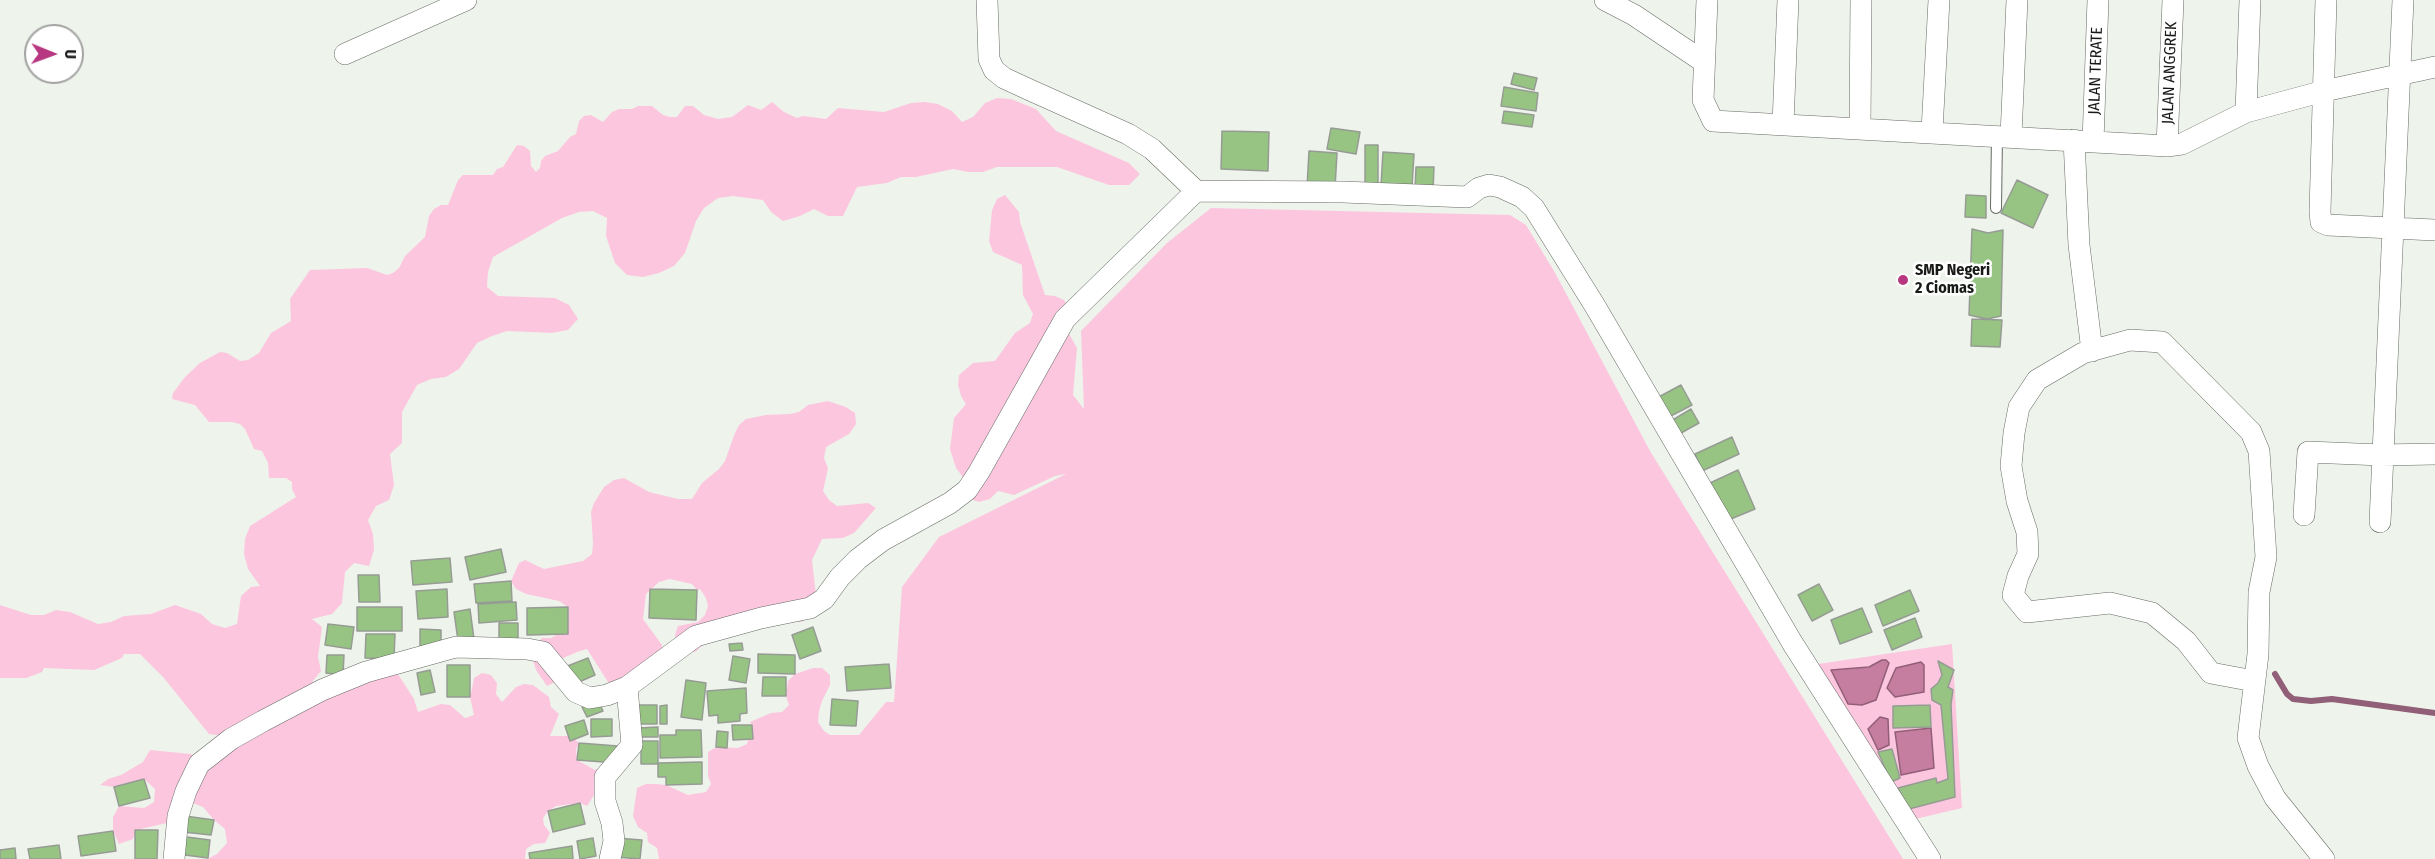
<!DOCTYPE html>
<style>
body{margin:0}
#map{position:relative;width:2435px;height:859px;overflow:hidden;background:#eef4eb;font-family:"Fira Sans Condensed",sans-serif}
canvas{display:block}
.north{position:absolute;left:24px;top:24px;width:60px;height:60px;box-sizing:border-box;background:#fff;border:2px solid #a3a3a2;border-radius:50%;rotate:91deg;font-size:16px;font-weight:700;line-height:24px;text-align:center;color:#181a17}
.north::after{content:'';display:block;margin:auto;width:21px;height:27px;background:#b83781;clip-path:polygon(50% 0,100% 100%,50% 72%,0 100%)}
</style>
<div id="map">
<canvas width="2435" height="859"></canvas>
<div class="north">U</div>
</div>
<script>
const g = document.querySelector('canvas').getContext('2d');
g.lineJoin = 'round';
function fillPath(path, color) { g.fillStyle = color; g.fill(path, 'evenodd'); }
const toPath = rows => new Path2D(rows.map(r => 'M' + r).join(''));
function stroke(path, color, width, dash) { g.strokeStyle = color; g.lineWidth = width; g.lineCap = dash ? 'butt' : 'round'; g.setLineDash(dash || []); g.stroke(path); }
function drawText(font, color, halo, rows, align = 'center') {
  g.font = font + ' "Fira Sans Condensed",sans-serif'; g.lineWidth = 5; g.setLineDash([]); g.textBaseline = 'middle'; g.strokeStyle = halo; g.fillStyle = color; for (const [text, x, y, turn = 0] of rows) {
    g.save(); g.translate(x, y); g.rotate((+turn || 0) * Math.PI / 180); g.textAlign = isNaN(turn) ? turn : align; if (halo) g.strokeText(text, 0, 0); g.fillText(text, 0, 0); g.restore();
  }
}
fillPath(toPath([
 [997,98,1011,99,1036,109,1056,131,1129,163,1140,174,1129,185,1109,185,1057,167,997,167,983,172,968,172,953,169,916,177,901,177,887,183,857,187,843,216,828,216,814,209,800,216,783,221,771,212,763,200,733,196,718,198,704,208,696,221,685,253,674,266,659,273,643,277,627,275,615,263,606,236,607,218,593,211,579,212,562,218,493,257,488,272,487,287,498,296,555,298,569,305,578,319,568,330,552,333,507,331,492,336,477,343,459,369,446,377,431,379,417,385,402,412,402,443,390,454,394,485,389,500,376,506,368,520,373,534,374,550,369,566,354,563,345,572,342,603,332,614,312,619,322,627,318,657,321,671,312,682,398,674,414,699,418,712,441,704,450,705,465,718,474,715,470,697,472,689,474,678,482,673,491,675,497,683,496,694,502,702,516,687,524,684,533,685,549,697,551,707,559,714,550,736,571,736,579,743,576,749,577,760,595,770,603,766,602,783,587,806,580,803,556,806,548,811,543,818,544,825,550,833,545,843,534,844,526,849,525,859,207,859,217,854,227,843,225,829,214,820,203,807,190,802,178,816,167,823,136,830,133,839,119,844,113,831,113,817,119,806,144,808,154,802,155,789,144,779,114,787,100,785,108,779,121,775,143,762,150,750,191,754,199,764,224,736,209,734,163,677,140,654,124,654,122,658,94,670,44,668,42,672,26,678,0,678,0,605,31,615,44,615,56,610,70,612,98,624,111,622,124,616,151,614,175,605,201,614,212,624,225,628,237,624,241,596,251,587,260,586,248,569,244,554,245,539,250,526,296,497,292,489,292,482,286,478,269,478,268,463,262,451,254,449,245,429,240,424,232,422,209,422,195,405,172,399,173,393,185,377,200,363,220,352,227,353,240,361,248,360,259,353,271,333,291,321,290,299,310,270,367,268,387,275,393,273,399,268,405,256,425,237,429,216,434,209,441,205,448,205,458,180,463,175,493,175,497,169,503,167,517,145,524,146,530,151,531,166,536,172,540,168,541,161,545,156,558,151,570,137,576,134,579,121,584,116,591,115,603,122,612,112,619,109,632,109,638,106,652,106,663,115,670,117,677,117,685,106,693,106,704,115,718,119,732,117,748,105,761,110,772,102,784,112,797,118,803,116,826,119,838,108,884,112,911,103,925,102,938,104,952,111,962,122,973,117,985,103],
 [1005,195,1019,212,1020,222,1045,295,1055,296,1064,300,1070,309,1067,330,1077,348,1073,395,1084,409,1081,331,1167,243,1211,208,1510,215,1526,225,1554,271,1650,451,1903,859,659,859,657,848,648,842,647,833,638,827,633,816,637,788,646,784,656,784,666,785,688,795,706,792,711,784,708,776,708,752,716,747,738,748,747,744,752,725,750,722,771,713,782,712,789,705,786,696,788,681,795,674,813,668,822,668,830,675,830,685,822,701,819,711,818,722,824,731,830,735,859,735,886,702,894,702,902,587,939,537,1066,474,1055,476,1014,495,998,491,990,499,979,502,961,496,963,486,962,476,956,468,950,449,954,418,966,404,961,396,958,385,959,375,973,363,995,361,1015,333,1030,323,1033,314,1023,295,1022,265,993,252,989,241,992,210,997,199],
 [828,401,846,407,855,413,856,424,849,434,826,447,824,458,828,468,823,491,829,500,837,506,868,503,876,508,854,533,843,538,822,539,812,560,816,595,815,607,802,622,790,621,711,638,695,652,683,652,676,646,675,635,678,626,698,622,705,615,708,606,706,598,700,589,697,590,692,584,670,579,659,582,646,594,643,619,662,645,662,655,619,684,608,682,587,649,577,652,561,659,562,679,547,686,536,670,533,660,537,644,542,638,551,638,560,633,569,617,568,607,559,601,526,594,516,589,511,581,519,563,525,560,544,569,583,561,592,554,593,543,591,512,594,503,604,487,614,480,624,478,649,492,678,499,692,499,702,483,719,469,725,461,735,433,739,425,746,419,766,415,790,414,799,412,808,405],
 [1952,644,1962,808,1915,819,1818,664]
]), '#fcc6df');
const water = toPath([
 [1882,660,1886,660,1889,663,1876,700,1862,705,1848,704,1831,670,1869,667,1882,660],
 [1921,662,1924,665,1924,692,1895,697,1887,688,1896,668,1921,662],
 [1880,717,1888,719,1889,745,1878,750,1868,729,1880,717],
 [1931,728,1934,768,1901,775,1895,732,1931,728]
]);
fillPath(water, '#c57da0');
stroke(water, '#915f77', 1.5);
stroke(toPath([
 [2275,674,2287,694,2293,699,2311,701,2332,699,2435,713]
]), '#915f77', 6);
const building = toPath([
 [1514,73,1537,78,1534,90,1511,84,1514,73],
 [1504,87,1538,93,1536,111,1501,106,1504,87],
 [1504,111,1534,115,1532,127,1502,123,1504,111],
 [1331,128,1360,132,1356,154,1327,149,1331,128],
 [1222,131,1269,132,1268,171,1221,169,1222,131],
 [1365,145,1378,145,1378,188,1365,188,1365,145],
 [1309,151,1337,153,1335,188,1307,187,1309,151],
 [1383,152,1414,154,1412,187,1381,185,1383,152],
 [1416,167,1434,167,1433,191,1415,190,1416,167],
 [2017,180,2048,195,2033,228,2001,213,2017,180],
 [1966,195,1986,196,1986,218,1965,217,1966,195],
 [1972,229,1988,233,2003,230,2001,316,1987,319,1969,315,1972,229],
 [1972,319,2002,320,2000,347,1971,346,1972,319],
 [1681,385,1692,405,1663,420,1653,400,1681,385],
 [1691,409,1699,423,1674,437,1666,424,1691,409],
 [1732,437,1739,454,1702,471,1695,454,1732,437],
 [1738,470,1755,509,1726,521,1710,483,1738,470],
 [501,549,506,572,470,580,465,557,501,549],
 [450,558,452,582,413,585,411,561,450,558],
 [358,575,379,575,380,602,359,602,358,575],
 [511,581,512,601,476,603,474,584,511,581],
 [1819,584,1833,610,1812,621,1798,595,1819,584],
 [447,589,448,617,418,619,416,591,447,589],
 [650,589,697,590,696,620,649,618,650,589],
 [1910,590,1919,611,1883,626,1875,605,1910,590],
 [516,602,517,620,479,623,478,604,516,602],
 [357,607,402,607,402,631,357,631,357,607],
 [568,607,568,634,527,635,527,608,568,607],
 [1862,608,1872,632,1840,644,1831,620,1862,608],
 [470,609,474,639,458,641,454,612,470,609],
 [1915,618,1922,637,1892,650,1884,630,1915,618],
 [499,623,518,623,518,646,499,646,499,623],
 [328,624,354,627,351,649,325,645,328,624],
 [813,627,821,651,800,659,792,635,813,627],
 [420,629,441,630,441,647,420,647,420,629],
 [366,634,395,634,394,659,365,658,366,634],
 [742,643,743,650,730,651,729,644,742,643],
 [758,654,795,655,795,674,758,673,758,654],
 [327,655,344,655,343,675,326,673,327,655],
 [733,656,750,659,746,683,729,680,733,656],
 [588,658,595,675,572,685,565,667,588,658],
 [1938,661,1954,670,1948,687,1953,690,1951,704,1955,797,1909,809,1898,788,1936,778,1937,783,1948,779,1941,705,1932,700,1931,689,1938,683,1942,675,1938,661],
 [889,664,891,688,847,691,845,667,889,664],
 [447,665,470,665,470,697,447,697,447,665],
 [430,670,435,692,421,695,417,673,430,670],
 [763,677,786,677,786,696,762,696,763,677],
 [686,680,706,683,702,720,681,717,686,680],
 [746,688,747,713,740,714,740,721,718,723,718,715,709,716,707,691,746,688],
 [832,699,858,701,856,726,830,725,832,699],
 [598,700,603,711,587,717,582,707,598,700],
 [632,705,657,705,657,724,632,724,632,705],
 [667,705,667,724,660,724,660,706,667,705],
 [1930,705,1931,727,1893,728,1893,706,1930,705],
 [591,719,612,719,612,736,591,737,591,719],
 [584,720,588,734,570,741,565,726,584,720],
 [732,725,752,725,753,739,733,740,732,725],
 [658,727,658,737,638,737,638,728,658,727],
 [676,730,701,730,702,757,660,758,660,735,676,735,676,730],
 [717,731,728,732,727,748,716,747,717,731],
 [641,741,658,741,658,764,641,764,641,741],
 [579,743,618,746,617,763,577,760,579,743],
 [1892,749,1900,778,1891,782,1878,752,1892,749],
 [702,762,702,784,666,785,666,777,658,777,658,763,702,762],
 [144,779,150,798,119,806,114,787,144,779],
 [580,803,585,824,553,832,548,811,580,803],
 [185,816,214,820,211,835,183,832,185,816],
 [135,830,158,830,157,859,135,859,135,830],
 [113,831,116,851,81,856,78,836,113,831],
 [179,836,210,840,208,858,177,854,179,836],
 [593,838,596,856,580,859,577,841,593,838],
 [616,838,642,840,640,859,615,857,616,838],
 [59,845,61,859,30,859,28,849,59,845],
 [572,846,573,859,530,859,529,853,572,846],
 [15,848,16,859,0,859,0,850,15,848]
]);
fillPath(building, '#97c383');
stroke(building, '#969c94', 1.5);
const service = toPath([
 [1996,208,1997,135]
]);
const minor = toPath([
 [987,0,989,59,994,70,1004,78,1030,90,1128,134,1152,149,1196,191],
 [1605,0,1634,15,1704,62],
 [1707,0,1703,100,1713,121,2167,146,2182,144,2246,112,2324,91,2435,67],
 [2326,0,2320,212,2321,222,2328,225,2435,230],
 [345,54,466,0],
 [2246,112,2250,0],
 [1783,124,1788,0],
 [1860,128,1861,0],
 [1932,131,1939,0],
 [2011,136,2017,0],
 [2074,140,2079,245,2092,351],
 [2093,142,2098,0],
 [2167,146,2173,0],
 [2304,515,2308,452,2382,455,2435,454],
 [2380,522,2403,0],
 [2254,681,2211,673,2186,641,2152,613,2110,603,2027,612,2013,595,2018,576,2028,554,2027,532,2017,501,2011,466,2014,433,2019,407,2037,380,2083,353,2130,340,2162,342,2251,432,2259,451,2266,557,2259,592,2258,654,2248,738,2258,766,2275,798,2324,859],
 [174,859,178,816,186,791,199,764,231,739,263,721,322,690,366,672,456,647,527,649,543,652,576,692,590,698,607,695,627,687,696,636,761,618,810,608,824,599,840,577,858,559,883,540,950,503,967,490,979,472,1065,319,1196,191,1343,192,1467,197,1479,188,1489,185,1500,187,1522,197,1534,208,1595,306,1793,644,1930,859],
 [610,859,614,841,612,823,605,801,605,777,632,745,627,687]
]);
stroke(service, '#666b64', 12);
stroke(minor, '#666b64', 22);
stroke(service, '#fff', 10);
stroke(minor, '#fff', 21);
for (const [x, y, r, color] of [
 [1903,280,6,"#b83781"]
]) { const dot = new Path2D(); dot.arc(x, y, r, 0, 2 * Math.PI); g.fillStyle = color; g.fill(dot); stroke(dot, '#fff', 2); }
drawText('16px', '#181a17', '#fff', [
 ["JALAN TERATE",2096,71,-88],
 ["JALAN ANGGREK",2170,73,-88]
]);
drawText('bold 16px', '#181a17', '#fff', [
 ["SMP Negeri",1915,271],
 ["2 Ciomas",1915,289]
], 'left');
</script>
